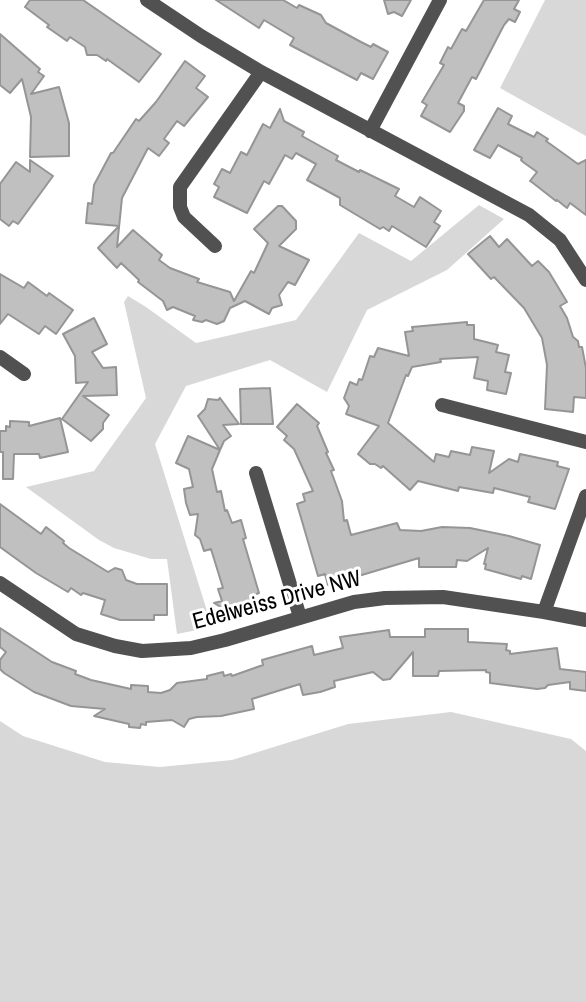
<!DOCTYPE html>
<style>
body{margin:0}
canvas{display:block;background:#fff}
</style>
<canvas width="586" height="1002"></canvas>
<script>
const g = document.querySelector('canvas').getContext('2d');
g.lineJoin = 'round';
function fillPath(path, color) { g.fillStyle = color; g.fill(path, 'evenodd'); }
const toPath = rows => new Path2D(rows.map(r => 'M' + r).join(''));
function stroke(path, color, width, dash) { g.strokeStyle = color; g.lineWidth = width; g.lineCap = dash ? 'butt' : 'round'; g.setLineDash(dash || []); g.stroke(path); }
function drawText(font, color, halo, rows, align = 'center') {
  g.font = font + ' "Archivo Narrow",sans-serif'; g.lineWidth = 6; g.setLineDash([]); g.textBaseline = 'middle'; g.strokeStyle = halo; g.fillStyle = color; for (const [text, x, y, turn = 0] of rows) {
    g.save(); g.translate(x, y); g.rotate((+turn || 0) * Math.PI / 180); g.textAlign = isNaN(turn) ? turn : align; if (halo) g.strokeText(text, 0, 0); g.fillText(text, 0, 0); g.restore();
  }
}
fillPath(toPath([
 [545,0,586,0,586,136,500,88],
 [479,205,504,219,447,270,367,310,327,392,270,360,186,386,155,444,212,627,177,634,167,559,151,559,114,548,99,540,26,487,94,471,146,398,124,302,128,296,146,307,196,343,296,320,359,233,411,261],
 [451,712,571,739,586,751,586,1002,0,1002,0,721,23,736,105,762,160,767,232,760,348,724]
]), '#d8d8d8');
const building = toPath([
 [30,0,83,0,161,54,139,82,107,59,106,61,97,55,87,55,85,47,70,37,67,41,47,27,49,25,25,7,30,0],
 [216,0,283,0,297,8,299,5,321,15,326,23,361,42,371,47,373,44,388,52,373,79,361,73,357,80,290,45,294,38,264,20,259,28,216,0],
 [384,0,411,0,402,16,394,12,388,14,384,0],
 [484,0,519,0,514,9,520,12,515,22,509,19,504,25,476,79,472,77,458,103,464,106,464,111,450,132,421,116,427,105,422,102,444,65,440,63,448,47,451,49,462,29,466,31,484,0],
 [0,34,40,69,38,72,44,76,31,94,59,87,69,123,69,156,30,157,31,117,22,79,10,93,0,85,0,34],
 [185,61,205,76,196,88,208,97,184,126,177,121,164,139,169,143,159,156,148,148,122,198,117,247,133,230,162,255,159,260,170,268,199,279,197,282,230,292,234,301,251,271,254,273,268,243,254,229,278,206,282,206,296,221,296,229,279,246,309,260,295,285,288,282,279,295,282,305,272,308,269,314,245,301,230,308,224,321,217,324,206,320,202,322,193,320,195,316,173,307,167,310,163,301,138,282,139,280,121,263,117,268,98,248,119,226,86,223,88,203,92,204,94,185,111,153,113,153,136,119,139,121,156,102,185,61],
 [498,108,512,116,508,124,534,137,537,132,548,139,546,141,578,164,586,160,586,215,570,203,567,208,557,200,556,201,533,183,530,181,537,172,523,162,521,160,522,158,498,145,490,158,474,150,498,108],
 [280,109,284,121,304,132,302,136,338,156,336,160,359,172,360,170,399,189,395,196,414,207,420,197,441,211,434,222,440,226,426,247,392,226,389,231,383,227,380,229,340,205,340,198,307,180,316,164,296,153,292,159,285,155,269,184,264,181,247,213,214,197,219,187,214,184,222,169,230,173,241,152,247,155,263,124,270,128,280,109],
 [30,160,53,176,18,224,13,221,9,226,0,219,0,184,16,162,30,172,30,160],
 [490,236,499,247,507,239,532,266,538,261,549,272,567,302,560,306,567,318,573,337,578,341,579,347,582,347,586,368,586,398,574,397,573,412,545,409,547,365,542,338,524,308,494,277,491,279,468,254,490,236],
 [0,274,24,288,28,282,47,296,49,293,73,310,56,334,45,326,39,334,8,314,0,324,0,274],
 [94,318,107,344,92,352,103,368,116,367,117,395,83,396,109,415,103,423,103,429,91,441,62,419,88,382,76,383,75,356,63,334,94,318],
 [467,322,467,325,474,325,474,339,498,345,496,352,509,355,505,372,511,373,506,394,487,390,488,381,474,378,478,357,440,359,441,362,412,367,408,376,406,375,388,423,434,462,436,454,449,457,451,451,470,455,472,447,494,451,489,473,509,459,518,462,520,454,558,462,557,466,569,469,555,509,528,502,530,497,494,488,493,493,459,487,458,491,418,481,410,490,383,466,381,468,375,464,370,464,358,454,379,426,346,414,349,406,344,398,350,382,357,385,359,379,362,380,370,356,374,357,378,348,409,356,405,332,413,331,412,327,467,322],
 [270,388,273,424,241,424,240,389,270,388],
 [220,398,239,424,223,425,231,436,224,441,220,450,198,416,205,409,208,399,218,400,220,398],
 [297,404,319,423,317,426,328,452,326,453,334,470,331,471,342,501,344,521,347,520,351,535,397,523,400,530,421,531,442,527,470,528,509,536,540,545,531,579,522,576,521,579,485,569,486,564,484,564,488,548,467,561,457,560,456,567,419,567,419,558,328,585,325,574,318,576,297,504,305,501,303,494,313,491,294,449,284,440,287,436,277,427,297,404],
 [60,418,68,452,40,458,39,454,14,454,13,479,3,479,3,452,0,452,0,431,6,431,6,426,10,427,10,421,29,422,29,426,60,418],
 [188,436,220,450,212,469,217,492,221,491,225,511,227,510,232,523,241,520,246,538,243,539,259,593,251,596,255,608,226,616,224,609,214,603,222,601,218,589,223,588,211,549,204,551,200,539,195,535,198,514,190,515,186,503,184,489,193,487,189,469,176,463,188,436],
 [0,504,41,534,46,527,64,541,63,543,69,548,108,572,115,568,122,570,126,580,137,584,167,584,167,615,154,615,154,620,120,620,101,614,105,600,83,593,81,595,71,588,68,592,36,573,0,547,0,504],
 [0,628,52,662,76,671,75,674,91,680,131,689,131,685,148,686,148,692,161,693,170,690,177,683,207,679,207,676,223,672,224,676,231,674,232,676,263,665,262,660,312,646,314,655,343,648,340,637,389,630,390,637,425,637,425,629,468,629,468,642,507,644,506,650,510,651,510,654,557,648,560,669,586,672,586,691,570,689,570,682,548,685,545,688,537,689,490,683,490,673,486,672,486,670,439,671,438,676,413,676,413,652,390,679,383,680,373,672,334,681,335,687,320,692,303,695,300,684,252,699,254,709,221,716,197,717,189,719,184,727,172,720,146,722,146,725,141,724,140,728,129,727,129,724,94,716,105,709,71,706,34,692,4,673,0,669,0,660,6,652,0,647,0,628]
]);
fillPath(building, '#c0c0c0');
stroke(building, '#959595', 2);
stroke(toPath([
 [147,0,201,36,261,72,529,215,560,240,586,280],
 [370,131,440,0],
 [215,246,184,217,180,207,180,187,261,72],
 [0,357,24,374],
 [442,405,586,442],
 [256,473,300,617],
 [0,583,76,634,115,646,142,651,191,648,225,640,354,602,385,598,443,597,544,612,586,496],
 [544,612,586,620]
]), '#515151', 14);
drawText('23px', '#000', '#fff', [
 ["Edelweiss Drive NW",277,601,-15]
]);
</script>
